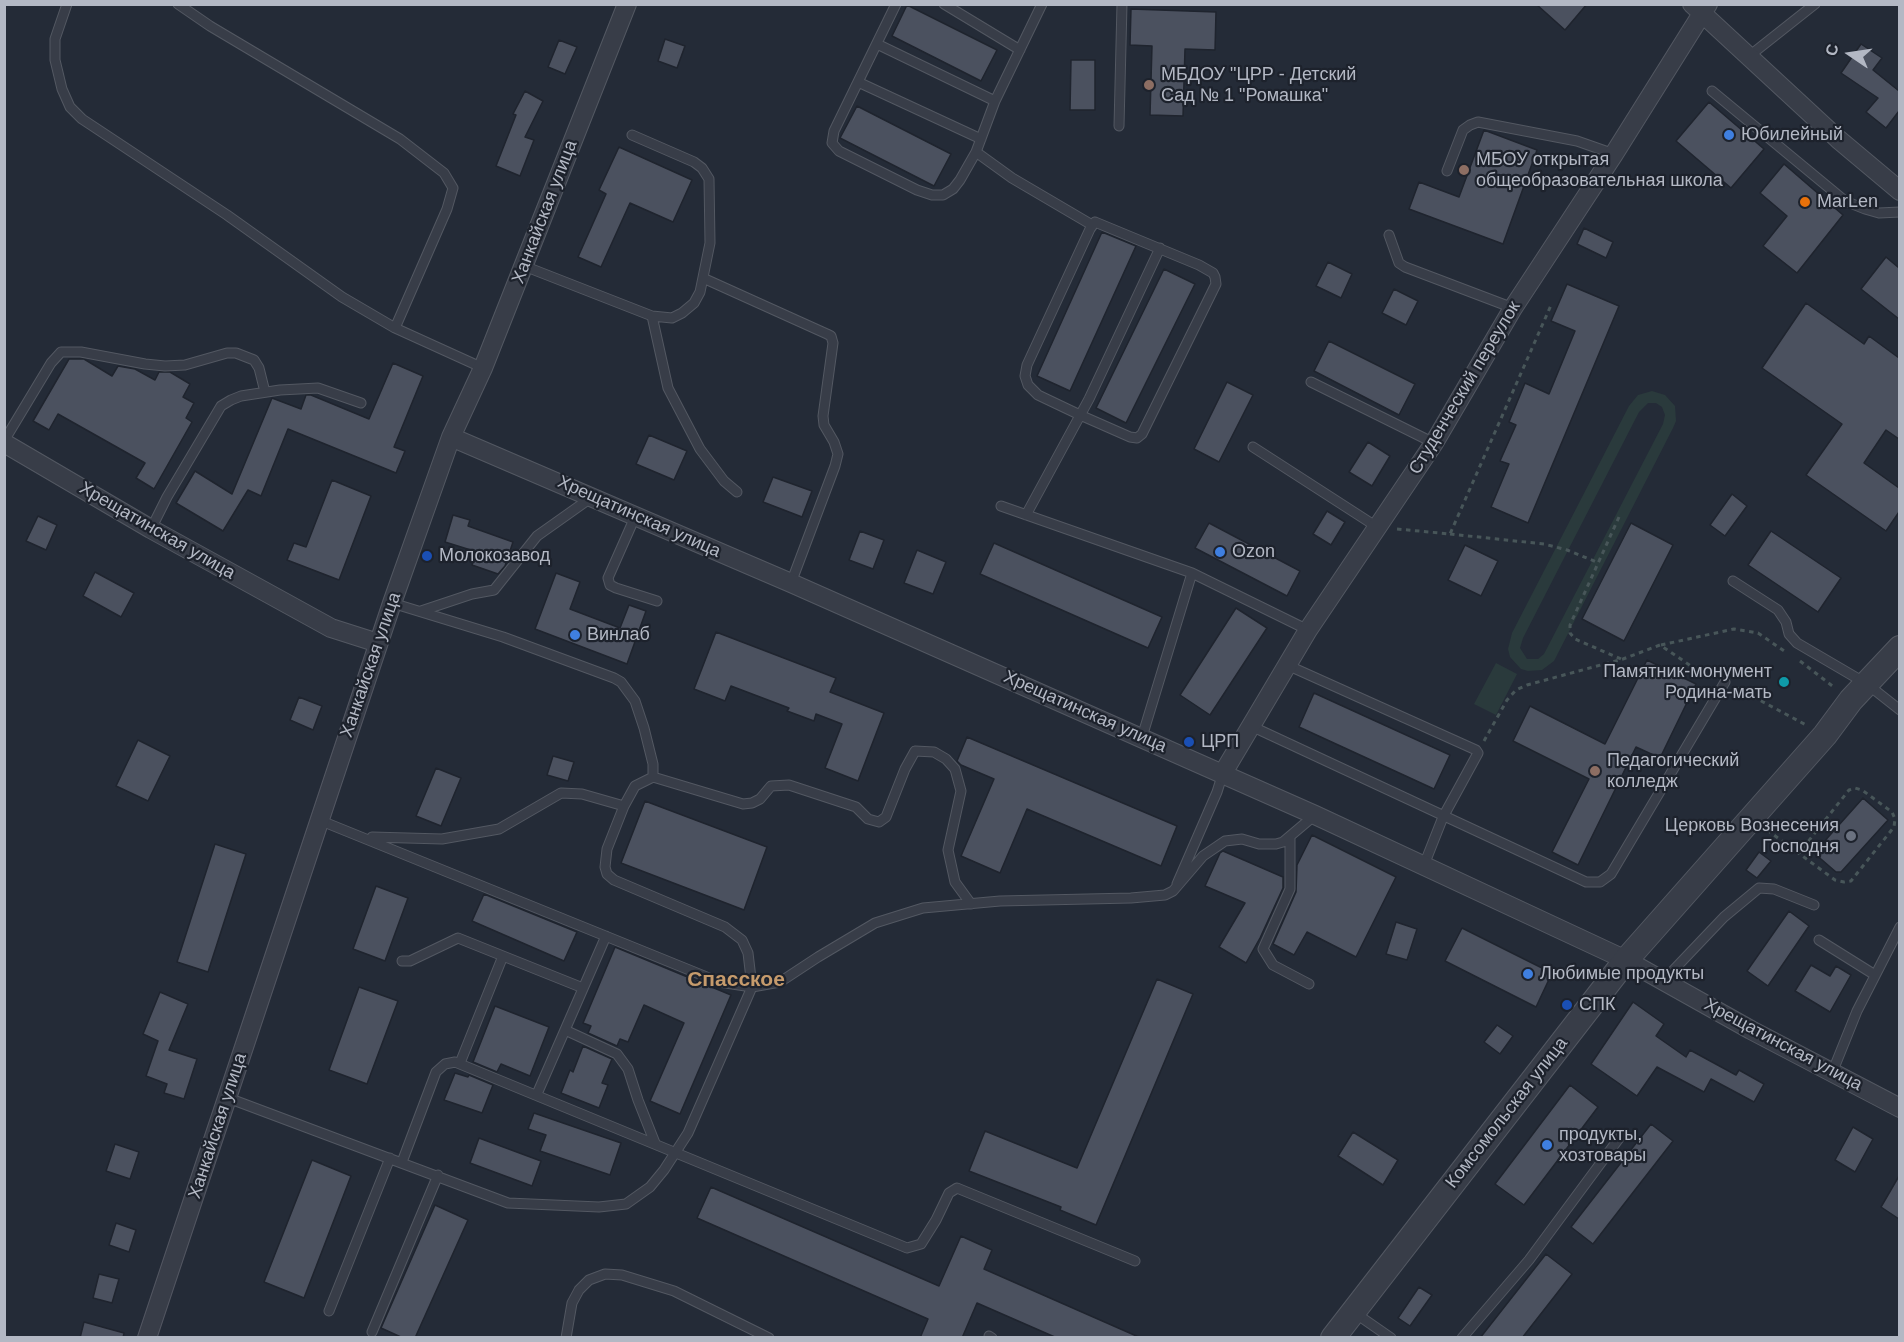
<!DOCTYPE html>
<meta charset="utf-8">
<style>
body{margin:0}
#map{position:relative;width:1904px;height:1342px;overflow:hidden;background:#242b37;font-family:Helvetica,sans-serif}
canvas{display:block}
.frame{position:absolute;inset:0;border:6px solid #b3b8c4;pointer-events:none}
.north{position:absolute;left:1820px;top:24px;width:60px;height:60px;-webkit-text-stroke:4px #1d222c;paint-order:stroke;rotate:283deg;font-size:16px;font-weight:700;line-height:24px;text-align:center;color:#b3b8c4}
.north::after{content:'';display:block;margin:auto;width:21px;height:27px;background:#b3b8c4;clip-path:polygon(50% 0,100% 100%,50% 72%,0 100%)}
</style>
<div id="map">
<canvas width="1904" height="1342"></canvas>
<div class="frame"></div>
<div class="north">С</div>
</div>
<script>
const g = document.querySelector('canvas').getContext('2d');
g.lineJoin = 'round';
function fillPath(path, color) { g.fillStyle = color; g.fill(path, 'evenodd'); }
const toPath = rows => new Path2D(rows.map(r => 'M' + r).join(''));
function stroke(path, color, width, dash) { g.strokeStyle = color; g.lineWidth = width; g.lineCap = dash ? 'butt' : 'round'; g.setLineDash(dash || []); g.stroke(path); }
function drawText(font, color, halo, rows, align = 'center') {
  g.font = font + ' Helvetica,sans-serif'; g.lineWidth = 4.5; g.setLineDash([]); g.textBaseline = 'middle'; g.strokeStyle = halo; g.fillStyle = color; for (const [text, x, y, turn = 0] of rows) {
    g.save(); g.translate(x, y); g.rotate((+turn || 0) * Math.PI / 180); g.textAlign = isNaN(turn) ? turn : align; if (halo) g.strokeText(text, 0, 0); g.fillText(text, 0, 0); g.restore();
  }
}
fillPath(toPath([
 [1652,391,1665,395,1675,406,1676,421,1673,428,1554,661,1542,670,1528,671,1521,669,1510,657,1508,649,1512,633,1629,406,1638,395],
 [1648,403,1656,403,1662,407,1665,415,1663,424,1544,654,1538,659,1527,659,1520,648,1523,638,1639,412],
 [1496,663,1517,674,1496,715,1474,704]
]), '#2a3a3c');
const building = toPath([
 [1536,4,1587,4,1565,30,1536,4],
 [907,5,997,50,981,81,892,36,907,5],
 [1131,9,1216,12,1215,50,1185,49,1183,116,1150,115,1152,46,1130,45,1131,9],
 [665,39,685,46,677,68,658,61,665,39],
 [559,40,577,47,565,74,548,67,559,40],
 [1861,44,1882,58,1873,70,1899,91,1899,111,1886,128,1866,112,1878,98,1841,73,1861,44],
 [1071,60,1095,60,1095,110,1070,110,1071,60],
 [525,91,543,101,525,137,534,140,520,176,496,166,516,115,513,114,525,91],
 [1709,102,1764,149,1731,188,1676,141,1709,102],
 [857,106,951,154,934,186,840,138,857,106],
 [1484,130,1537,150,1503,244,1409,209,1419,182,1459,197,1484,130],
 [619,147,692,180,673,222,630,203,601,267,578,257,606,194,599,190,619,147],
 [1784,164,1843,215,1797,273,1763,246,1787,216,1760,193,1784,164],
 [1584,228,1613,242,1606,258,1577,244,1584,228],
 [1102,232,1136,246,1070,391,1037,376,1102,232],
 [1886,257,1899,268,1899,319,1861,289,1886,257],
 [1328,262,1352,274,1341,298,1316,286,1328,262],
 [1164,269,1195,284,1126,423,1096,408,1164,269],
 [1567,284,1619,306,1528,523,1491,507,1509,464,1500,461,1516,425,1509,422,1525,383,1549,394,1575,331,1551,321,1567,284],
 [1394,289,1418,301,1406,325,1382,313,1394,289],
 [1806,303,1864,344,1869,336,1899,358,1899,439,1886,430,1864,463,1899,488,1899,512,1886,531,1806,475,1842,424,1762,368,1806,303],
 [1329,341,1415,384,1399,415,1314,371,1329,341],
 [69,359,84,359,112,376,118,366,135,369,155,380,159,372,170,372,190,384,183,397,194,403,186,418,192,422,154,489,136,478,145,463,58,414,49,430,33,421,69,359],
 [393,363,423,376,394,447,405,451,396,473,288,429,261,496,248,490,223,531,176,503,195,471,232,494,272,398,301,409,306,395,311,395,369,419,393,363],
 [1227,382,1253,395,1219,462,1194,449,1227,382],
 [649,435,687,451,674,480,636,464,649,435],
 [1368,442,1390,456,1372,486,1349,472,1368,442],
 [773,477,812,491,802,517,763,502,773,477],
 [332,480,371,496,339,580,287,560,294,543,306,547,332,480],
 [1732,494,1747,506,1725,536,1710,525,1732,494],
 [1327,511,1345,522,1331,545,1313,534,1327,511],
 [453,515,470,520,468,526,513,542,505,566,498,574,472,565,477,552,445,542,453,515],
 [38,516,57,525,46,550,26,541,38,516],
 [1209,523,1300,571,1287,596,1195,548,1209,523],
 [1631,523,1673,545,1624,641,1582,619,1631,523],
 [860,531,884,540,873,569,849,560,860,531],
 [1771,531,1841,578,1818,612,1748,565,1771,531],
 [994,543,1162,617,1148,648,980,574,994,543],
 [1465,545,1498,561,1481,596,1448,580,1465,545],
 [917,550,946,562,933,594,904,583,917,550],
 [95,572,134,593,121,617,83,596,95,572],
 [556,573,580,582,570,609,620,628,629,605,646,611,627,664,535,629,556,573],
 [1236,608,1267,628,1210,715,1180,695,1236,608],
 [716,632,836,678,830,692,884,713,858,781,825,768,842,724,816,714,814,721,787,711,789,708,731,686,725,701,694,689,716,632],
 [1647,660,1696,684,1660,758,1636,747,1578,865,1552,852,1589,779,1513,741,1530,706,1605,744,1647,660],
 [1314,693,1450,755,1434,789,1299,727,1314,693],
 [299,697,322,706,313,730,290,720,299,697],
 [967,737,1177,826,1161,866,1027,809,1000,873,961,856,994,779,961,765,957,761,967,737],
 [138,740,170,756,148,801,116,786,138,740],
 [553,756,574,762,568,781,547,775,553,756],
 [436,768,461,778,441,826,416,816,436,768],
 [1863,798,1888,820,1841,872,1836,872,1814,853,1863,798],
 [645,801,767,847,744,910,621,863,645,801],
 [1312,835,1396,877,1356,957,1307,932,1294,955,1273,944,1296,892,1297,865,1312,835],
 [215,844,246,854,208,972,177,962,215,844],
 [1223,851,1283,877,1283,888,1260,938,1246,963,1219,947,1245,903,1205,886,1220,853,1223,851],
 [1759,852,1771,861,1757,878,1746,870,1759,852],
 [376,886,408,898,385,961,353,949,376,886],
 [484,894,577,932,564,961,472,921,484,894],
 [1789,911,1809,926,1768,986,1747,971,1789,911],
 [1396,922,1417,929,1407,960,1386,954,1396,922],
 [1462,928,1552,973,1536,1007,1445,961,1462,928],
 [615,947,731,995,680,1114,650,1101,684,1023,644,1005,628,1042,620,1039,617,1046,588,1033,591,1026,583,1023,615,947],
 [1811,965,1830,976,1836,966,1851,975,1830,1012,1795,991,1811,965],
 [1157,979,1193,994,1096,1225,1060,1210,1061,1207,969,1171,985,1131,1077,1168,1157,979],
 [359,987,398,1001,367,1084,329,1070,359,987],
 [160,992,188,1004,169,1050,197,1059,184,1099,164,1093,167,1084,146,1076,158,1041,143,1034,160,992],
 [1633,1002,1664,1024,1656,1036,1686,1057,1690,1050,1736,1075,1739,1070,1764,1084,1754,1102,1711,1079,1704,1092,1657,1067,1637,1096,1591,1064,1633,1002],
 [495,1006,549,1027,530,1076,501,1064,497,1072,473,1062,495,1006],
 [1497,1025,1513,1036,1500,1054,1484,1042,1497,1025],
 [583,1046,612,1059,602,1083,608,1085,599,1108,561,1093,570,1070,573,1072,583,1046],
 [455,1073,468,1077,469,1075,493,1085,482,1113,444,1100,455,1073],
 [1570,1085,1598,1107,1524,1205,1495,1184,1570,1085],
 [534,1113,621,1143,610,1175,540,1151,546,1135,528,1129,534,1113],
 [1651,1124,1673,1141,1593,1244,1571,1227,1651,1124],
 [1853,1127,1873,1139,1855,1172,1835,1160,1853,1127],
 [1353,1132,1398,1160,1383,1185,1338,1156,1353,1132],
 [479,1138,541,1161,532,1186,470,1163,479,1138],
 [115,1144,139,1152,130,1179,106,1171,115,1144],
 [312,1160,351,1176,304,1298,264,1282,312,1160],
 [1899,1176,1899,1219,1881,1207,1899,1176],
 [711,1187,939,1286,961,1236,992,1250,984,1269,1141,1338,1057,1338,977,1303,962,1338,920,1338,928,1319,697,1218,711,1187],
 [435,1205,468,1220,415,1338,403,1338,381,1328,435,1205],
 [116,1223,136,1230,129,1252,109,1245,116,1223],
 [1546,1254,1572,1274,1522,1338,1480,1338,1546,1254],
 [99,1274,119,1279,112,1303,93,1298,99,1274],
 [1419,1287,1432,1295,1410,1326,1398,1318,1419,1287],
 [84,1322,124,1333,123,1338,80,1338,84,1322]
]);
fillPath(building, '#4b515f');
stroke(building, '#1f242e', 1.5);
const service = toPath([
 [67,4,55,39,55,60,62,89,70,107,82,119,227,215,342,297,395,328,483,368],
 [178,4,210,26,400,139,444,173,453,188,447,209,395,328],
 [896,4,834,131,832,143,839,151,917,190,932,195,943,195,953,189,960,180,976,152,995,101,1042,4],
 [944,4,1020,50],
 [877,44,995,101],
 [1748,57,1815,4],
 [858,82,981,139],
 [1712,91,1845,201,1865,209,1879,213,1900,212],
 [1119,126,1122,4],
 [976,152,1012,178,1092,225],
 [1447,171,1463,130,1470,125,1478,122,1577,141,1614,154],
 [1095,222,1199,265,1213,273,1215,277,1216,284,1142,434,1137,438,1130,437,1080,415,1038,395,1028,385,1025,376,1027,365,1090,229,1095,222],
 [1389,235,1399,263,1405,267,1513,308],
 [524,266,652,316,672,318,682,313,694,303,700,292,710,243,709,179,702,168,694,162,632,135],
 [703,278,827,334,831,336,833,343,823,416,824,425,834,442,838,454,835,466,791,583],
 [652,316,668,388,700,449,724,481,737,492],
 [1311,382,1434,443],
 [4,441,51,363,61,352,81,352,145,364,165,366,185,365,227,353,236,353,254,360,259,368,265,392],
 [1253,447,1377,527],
 [1001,506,1192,573,1308,630],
 [1026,515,1089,399,1160,248],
 [635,517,608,578,610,585,616,588,657,601],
 [151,529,167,497,221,406,231,400,241,396,280,390,318,388,361,403],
 [1733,581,1778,610,1786,622,1789,634,1797,643,1867,684,1900,710],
 [392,603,503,637,614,678,621,682,635,701,644,728,653,764,653,777],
 [421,611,472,594,494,590,537,536,592,497],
 [1287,665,1476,750,1478,753,1443,817,1424,865],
 [1251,726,1586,882,1600,882,1611,874,1725,682],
 [1142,737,1192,573],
 [319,820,719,982,752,987,780,982,818,957,875,923,923,908,1000,901,1131,898,1165,895,1173,891,1203,856,1225,841,1242,839,1259,844,1276,844,1283,842,1315,815],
 [1290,836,1290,889,1263,949,1273,965,1309,984],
 [372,837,442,839,499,829,561,793,582,794,624,806],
 [1177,884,1217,792,1223,773],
 [1819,940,1875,975],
 [402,961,410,961,458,938,583,988],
 [1664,980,1724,917,1759,888,1774,889,1814,905],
 [565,1030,617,1054,628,1069,638,1100,655,1143],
 [460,1063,503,956],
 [1832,1073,1857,1011,1900,927],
 [537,1094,606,936],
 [228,1098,508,1203,599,1207,626,1204,650,1187,664,1170,688,1133,752,987,748,953,742,940,725,927,614,880,607,874,605,867,607,849,624,806,635,786,653,777,743,804,752,803,760,799,771,786,789,785,856,807,868,819,879,822,886,817,905,769,915,751,934,752,946,759,955,769,961,791,948,850,955,882,971,904],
 [402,1162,436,1072,445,1064,455,1062,907,1248,921,1244,936,1220,949,1193,957,1188,1135,1261],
 [329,1311,390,1158],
 [1355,1313,1391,1338],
 [372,1332,438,1175],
 [989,1336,992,1338],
 [566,1338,572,1303,579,1290,589,1280,605,1274,622,1275,674,1291,769,1338],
 [1462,1338,1529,1260,1620,1137]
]);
const minor = toPath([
 [1692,4,1838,139,1900,191],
 [451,437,791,583,1315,815,1626,960,1751,1030,1900,1108],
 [4,443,151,529,331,628,378,643],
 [1223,773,1308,630,1434,443,1513,308,1614,154,1708,4],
 [147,1338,392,603,451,437,483,368,627,4]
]);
const tertiary = toPath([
 [1333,1338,1626,960,1825,735,1851,700,1900,648]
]);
stroke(service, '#535862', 11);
stroke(minor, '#535862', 20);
stroke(tertiary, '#535862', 26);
stroke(toPath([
 [1619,517,1570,625,1570,633,1575,639,1621,659],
 [1397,529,1450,534,1552,303],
 [1450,534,1544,544,1567,550,1599,563],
 [1661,645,1734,629,1758,633,1787,653],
 [1800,661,1835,688],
 [1737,688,1808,726],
 [1484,741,1507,700,1516,690,1527,685,1623,659,1660,645,1691,666,1715,677],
 [1767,830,1835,880,1844,882,1851,881,1894,827,1895,819,1892,812,1862,790,1855,788,1849,790,1799,853]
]), '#485659', 3, [4.5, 4.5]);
stroke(service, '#383d48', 9);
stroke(minor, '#383d48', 18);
stroke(tertiary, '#383d48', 24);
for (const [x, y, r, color] of [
 [1149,85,6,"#8d6e63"],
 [1729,135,6,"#3f7fe0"],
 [1464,170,6,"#8d6e63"],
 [1805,202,6,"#e8710a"],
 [1220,552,6,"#3f7fe0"],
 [427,556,6,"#1a4fb4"],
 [575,635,6,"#3f7fe0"],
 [1784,682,6,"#0f9aa8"],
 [1189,742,6,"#1a4fb4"],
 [1595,771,6,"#8d6e63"],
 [1851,836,6,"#6b7280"],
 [1528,974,6,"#3f7fe0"],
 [1567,1005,6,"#1a4fb4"],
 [1547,1145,6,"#3f7fe0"]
]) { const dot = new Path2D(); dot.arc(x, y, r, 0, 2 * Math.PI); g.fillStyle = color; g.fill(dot); stroke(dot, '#1d222c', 2); }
drawText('18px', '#b3b8c4', '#1d222c', [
 ["МБДОУ \"ЦРР - Детский",1161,75],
 ["Сад № 1 \"Ромашка\"",1161,96],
 ["Юбилейный",1741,135],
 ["МБОУ открытая",1476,160],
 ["общеобразовательная школа",1476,181],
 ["MarLen",1817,202],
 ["Ozon",1232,552],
 ["Молокозавод",439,556],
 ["Винлаб",587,635],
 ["Памятник-монумент",1772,672,"right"],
 ["Родина-мать",1772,693,"right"],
 ["ЦРП",1201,742],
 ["Педагогический",1607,761],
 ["колледж",1607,782],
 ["Церковь Вознесения",1839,826,"right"],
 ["Господня",1839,847,"right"],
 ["Любимые продукты",1540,974],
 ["СПК",1579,1005],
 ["продукты,",1559,1135],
 ["хозтовары",1559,1156]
], 'left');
drawText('18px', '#b3b8c4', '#1d222c', [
 ["Ханкайская улица",545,212,-69],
 ["Студенческий переулок",1465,388,-59],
 ["Хрещатинская улица",639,517,24],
 ["Хрещатинская улица",157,531,30],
 ["Ханкайская улица",371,665,-71],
 ["Хрещатинская улица",1085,712,24],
 ["Хрещатинская улица",1783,1045,28],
 ["Комсомольская улица",1507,1113,-52],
 ["Ханкайская улица",218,1126,-72]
]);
drawText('bold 21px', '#c69b6c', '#1d222c', [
 ["Спасское",736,980]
]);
</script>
